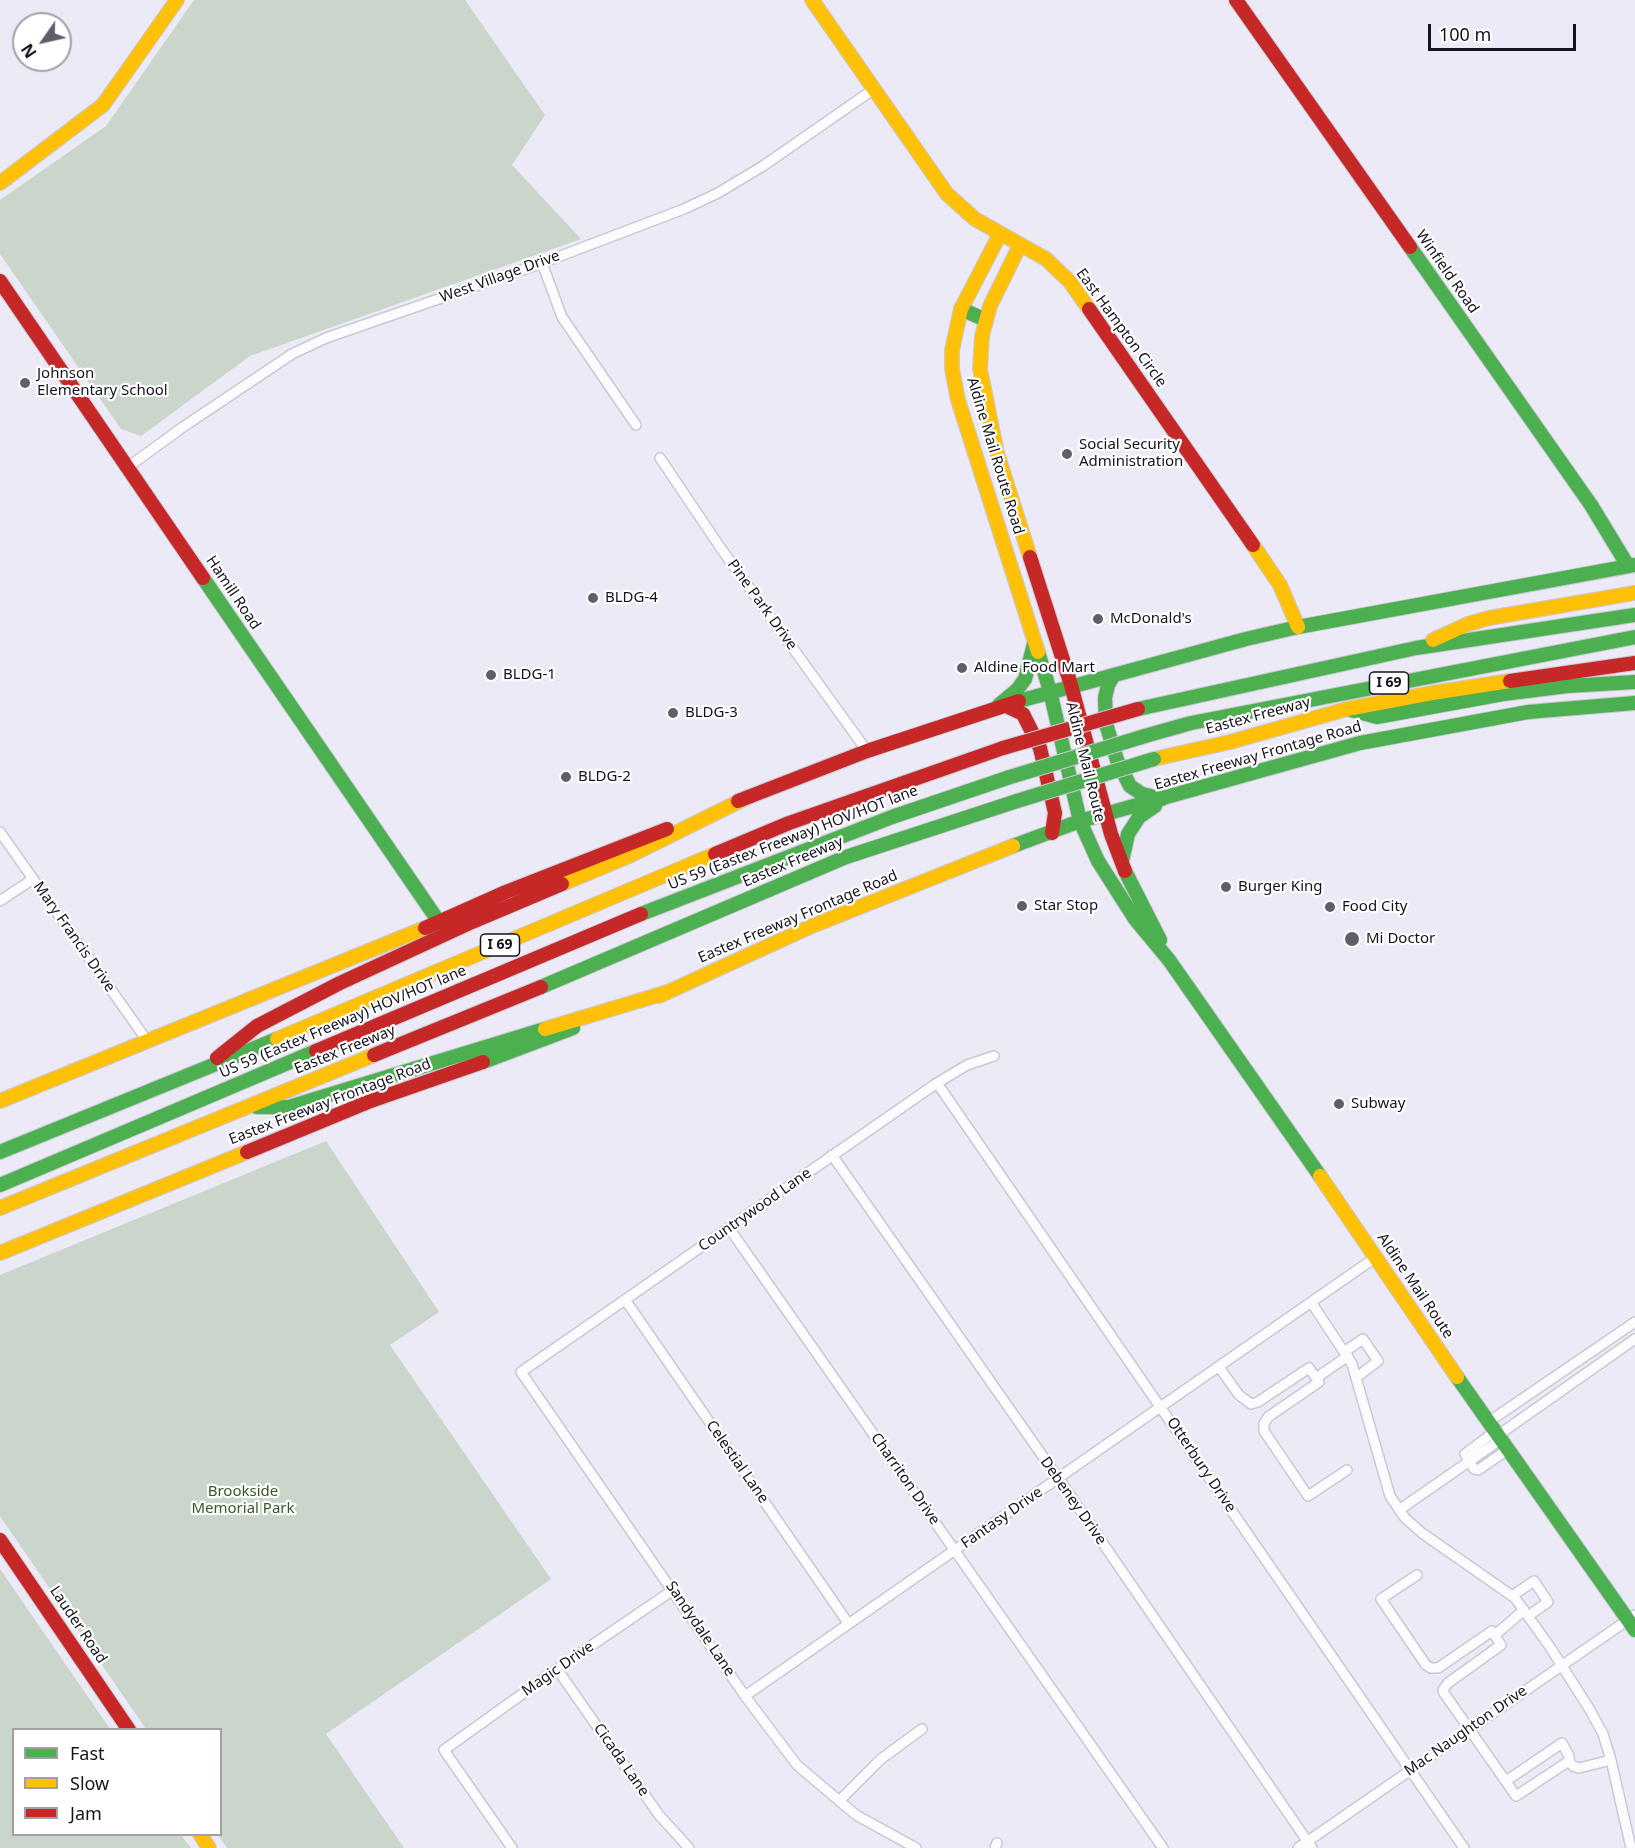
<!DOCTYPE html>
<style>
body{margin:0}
#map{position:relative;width:1635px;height:1848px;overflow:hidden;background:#eceaf7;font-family:"Noto Sans",sans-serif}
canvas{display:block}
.legend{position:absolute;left:12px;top:1728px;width:210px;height:108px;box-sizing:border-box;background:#fff;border:2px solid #a1a1a5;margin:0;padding:8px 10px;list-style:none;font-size:18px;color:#15131e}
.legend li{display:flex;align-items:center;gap:12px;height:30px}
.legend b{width:30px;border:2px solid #a1a1a5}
.north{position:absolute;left:12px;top:12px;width:60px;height:60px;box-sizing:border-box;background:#fff;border:2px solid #a1a1a5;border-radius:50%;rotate:236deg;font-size:16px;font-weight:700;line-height:24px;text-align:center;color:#15131e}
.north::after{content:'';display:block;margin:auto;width:21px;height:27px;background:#605e6a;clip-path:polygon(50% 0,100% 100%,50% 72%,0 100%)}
.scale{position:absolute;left:1428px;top:24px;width:148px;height:27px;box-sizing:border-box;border:3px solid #15131e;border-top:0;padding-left:8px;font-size:18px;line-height:21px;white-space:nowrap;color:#15131e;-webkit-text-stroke:4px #fff;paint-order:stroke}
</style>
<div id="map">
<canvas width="1635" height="1848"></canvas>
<ul class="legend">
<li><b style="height:8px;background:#4caf50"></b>Fast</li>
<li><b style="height:8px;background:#ffc107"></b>Slow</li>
<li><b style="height:8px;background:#c62828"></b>Jam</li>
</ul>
<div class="north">N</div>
<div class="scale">100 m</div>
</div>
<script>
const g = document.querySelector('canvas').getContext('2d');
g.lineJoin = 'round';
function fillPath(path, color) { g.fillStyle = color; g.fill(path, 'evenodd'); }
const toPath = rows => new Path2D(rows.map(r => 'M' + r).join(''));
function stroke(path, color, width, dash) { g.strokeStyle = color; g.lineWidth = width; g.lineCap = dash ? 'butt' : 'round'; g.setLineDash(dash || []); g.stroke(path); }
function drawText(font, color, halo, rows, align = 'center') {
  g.font = font + ' "Noto Sans",sans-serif'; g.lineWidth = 4.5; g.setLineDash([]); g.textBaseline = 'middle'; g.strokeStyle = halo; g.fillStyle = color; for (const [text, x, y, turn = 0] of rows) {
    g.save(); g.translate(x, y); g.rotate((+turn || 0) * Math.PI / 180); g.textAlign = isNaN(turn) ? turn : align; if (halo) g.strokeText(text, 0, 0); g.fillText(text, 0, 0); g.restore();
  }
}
fillPath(toPath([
 [194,0,465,0,545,115,512,165,581,239,250,356,141,436,121,429,0,254,0,200,106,126],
 [326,1141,439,1312,390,1345,551,1579,326,1734,404,1848,227,1848,218,1835,220,1834,220,1730,146,1729,0,1516,0,1275],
 [0,1569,110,1729,14,1730,14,1834,181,1835,191,1848,0,1848]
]), '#cad5cb');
const street = toPath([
 [542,263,562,317,636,425],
 [660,458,722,550,867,751],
 [128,467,183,427,292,354,326,338,542,263,684,209,718,193,763,166,874,89],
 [0,832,148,1042],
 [0,901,33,879],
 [937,1083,1464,1848],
 [832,1155,1065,1488,1312,1848],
 [729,1228,1163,1848],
 [626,1301,848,1623],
 [1311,1302,1352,1364,1390,1496,1405,1518,1422,1533,1515,1598,1550,1647,1590,1710,1603,1734,1611,1760,1631,1848],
 [1344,1352,1363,1339,1378,1361,1357,1377],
 [1219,1367,1239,1395,1251,1404,1258,1402,1309,1368,1319,1382,1268,1417,1264,1424,1264,1431,1308,1496,1347,1470],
 [1316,1378,1348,1356],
 [1487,1423,1635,1322],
 [1494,1432,1465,1454,1474,1469,1478,1470,1507,1450],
 [1497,1436,1635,1339],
 [1399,1510,1500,1440],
 [1417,1575,1381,1599,1426,1665,1431,1668,1438,1668,1492,1631,1501,1645,1448,1683,1443,1690,1444,1693,1516,1796,1569,1761,1569,1756,1562,1743,1506,1781],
 [1512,1596,1534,1581,1548,1602,1528,1616],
 [1495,1635,1524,1610],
 [557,1669,659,1815,689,1848],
 [745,1696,1376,1257],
 [1569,1761,1573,1766,1579,1768,1611,1760],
 [839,1801,881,1759,922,1729],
 [512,1848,444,1750,557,1669,673,1590],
 [916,1848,856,1815,797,1765,745,1696,521,1372,937,1083,967,1065,994,1056],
 [995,1848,997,1843],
 [1298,1848,1635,1615]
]);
const fast = toPath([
 [1410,247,1591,505,1628,566],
 [961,309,986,320],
 [203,578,439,922],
 [1038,652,1050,691,1080,821,1098,861,1135,919,1169,960,1320,1176],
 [1113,676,1108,685,1105,698,1106,724,1117,760,1130,786,1142,794,1162,799],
 [1019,701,1246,639,1298,627,1635,565],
 [999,705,1017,690,1025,679,1034,644],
 [1138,709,1416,648,1635,615],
 [1351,710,1377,717,1503,694,1567,686,1635,682],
 [1145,736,1191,723,1635,637],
 [1013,846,1080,821,1360,743,1528,712,1635,703],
 [1122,861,1128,834,1139,817,1155,806],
 [1125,871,1160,940],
 [641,914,892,817,1010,777],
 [541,987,846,857,1017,801],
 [483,1062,573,1028],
 [257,1107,289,1107,545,1029],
 [0,1152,277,1039],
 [0,1185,316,1051],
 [1457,1377,1635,1630]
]);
const slow = toPath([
 [812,0,947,194,975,219,1046,259,1070,282,1089,309],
 [0,183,103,105,177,0],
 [1000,234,961,309,952,350,952,369,958,400,1038,652],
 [1020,245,990,306,982,336,980,369,997,453,1030,557],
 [1253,545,1280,585,1298,627],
 [1433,640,1468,624,1489,618,1635,593],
 [1154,759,1230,742,1347,709,1432,693,1510,681],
 [562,884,629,856,748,797],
 [659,996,812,926,1013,846],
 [545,1029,668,992],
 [277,1039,715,854],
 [0,1101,425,928],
 [1320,1176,1457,1377],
 [0,1208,374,1055],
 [0,1253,247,1152],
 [200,1834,209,1848]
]);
const jam = toPath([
 [1236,0,1410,247],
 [0,281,203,578],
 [1089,309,1253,545],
 [1030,557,1071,685,1111,834,1125,871],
 [1510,681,1635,663],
 [1006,706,1023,714,1040,748,1055,813,1052,833],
 [738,801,867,751,1019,701],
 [715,854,789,823,1003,748],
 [425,928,506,892,667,829],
 [316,1051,641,914],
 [374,1055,541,987],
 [217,1058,257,1026,340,983,472,922,562,884],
 [247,1152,368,1102,483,1062],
 [0,1540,129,1730]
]);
stroke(street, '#cac8d4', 12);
stroke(fast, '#cac8d4', 16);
stroke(slow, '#cac8d4', 16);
stroke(jam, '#cac8d4', 16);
stroke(street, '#fcfcfe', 9);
stroke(fast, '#4caf50', 14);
stroke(slow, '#ffc107', 14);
stroke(jam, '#c62828', 14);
const fastBridge = toPath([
 [1010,777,1145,736],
 [1017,801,1154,759]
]);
const jamBridge = toPath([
 [1003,748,1138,709]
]);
stroke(fastBridge, '#cac8d4', 16, []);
stroke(jamBridge, '#cac8d4', 16, []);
stroke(fastBridge, '#4caf50', 14);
stroke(jamBridge, '#c62828', 14);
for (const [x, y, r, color] of [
 [25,383,6,"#605e6a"],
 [1067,454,6,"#605e6a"],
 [593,598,6,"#605e6a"],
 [1098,619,6,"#605e6a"],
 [962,668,6,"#605e6a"],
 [491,675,6,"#605e6a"],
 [673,713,6,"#605e6a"],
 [566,777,6,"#605e6a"],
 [1226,887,6,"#605e6a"],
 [1022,906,6,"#605e6a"],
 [1330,907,6,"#605e6a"],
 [1352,939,8,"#605e6a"],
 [1339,1104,6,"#605e6a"]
]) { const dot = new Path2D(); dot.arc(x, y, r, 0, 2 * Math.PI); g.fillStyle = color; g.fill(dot); stroke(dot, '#fff', 2); }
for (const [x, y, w] of [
 [1389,683,39],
 [500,945,39]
]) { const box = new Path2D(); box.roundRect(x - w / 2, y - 11, w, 22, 4.5); g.fillStyle = '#fff'; g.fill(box); stroke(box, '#15131e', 1.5); }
drawText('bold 14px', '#15131e', null, [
 ["I 69",1389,683],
 ["I 69",500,945]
]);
drawText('15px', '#15131e', '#fff', [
 ["Winfield Road",1447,272,55],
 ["West Village Drive",500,277,-20],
 ["East Hampton Circle",1121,328,54],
 ["Aldine Mail Route Road",995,456,73],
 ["Hamill Road",233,593,56],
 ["Pine Park Drive",762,605,54],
 ["Eastex Freeway",1258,716,-15],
 ["Eastex Freeway Frontage Road",1258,756,-16],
 ["Aldine Mail Route",1085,762,76],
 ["US 59 (Eastex Freeway) HOV/HOT lane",793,838,-21],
 ["Eastex Freeway",793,862,-23],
 ["Eastex Freeway Frontage Road",798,917,-23],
 ["Mary Francis Drive",74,937,55],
 ["US 59 (Eastex Freeway) HOV/HOT lane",343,1022,-23],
 ["Eastex Freeway",345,1050,-22],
 ["Eastex Freeway Frontage Road",330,1102,-21],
 ["Countrywood Lane",755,1210,-35],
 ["Aldine Mail Route",1415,1286,56],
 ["Celestial Lane",737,1462,55],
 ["Otterbury Drive",1201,1465,56],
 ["Charriton Drive",905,1479,55],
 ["Debeney Drive",1073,1501,55],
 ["Fantasy Drive",1002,1518,-35],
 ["Lauder Road",78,1625,56],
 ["Sandydale Lane",700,1629,56],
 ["Magic Drive",558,1669,-35],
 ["Mac Naughton Drive",1466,1731,-35],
 ["Cicada Lane",621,1760,55]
]);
drawText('15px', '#15131e', '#fff', [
 ["Johnson",37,374],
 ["Elementary School",37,391],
 ["Social Security",1079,445],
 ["Administration",1079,462],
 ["BLDG-4",605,598],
 ["McDonald's",1110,619],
 ["Aldine Food Mart",974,668],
 ["BLDG-1",503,675],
 ["BLDG-3",685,713],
 ["BLDG-2",578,777],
 ["Burger King",1238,887],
 ["Star Stop",1034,906],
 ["Food City",1342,907],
 ["Mi Doctor",1366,939],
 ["Subway",1351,1104]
], 'left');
drawText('15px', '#345922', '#fff', [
 ["Brookside",243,1492],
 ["Memorial Park",243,1509]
]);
</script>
